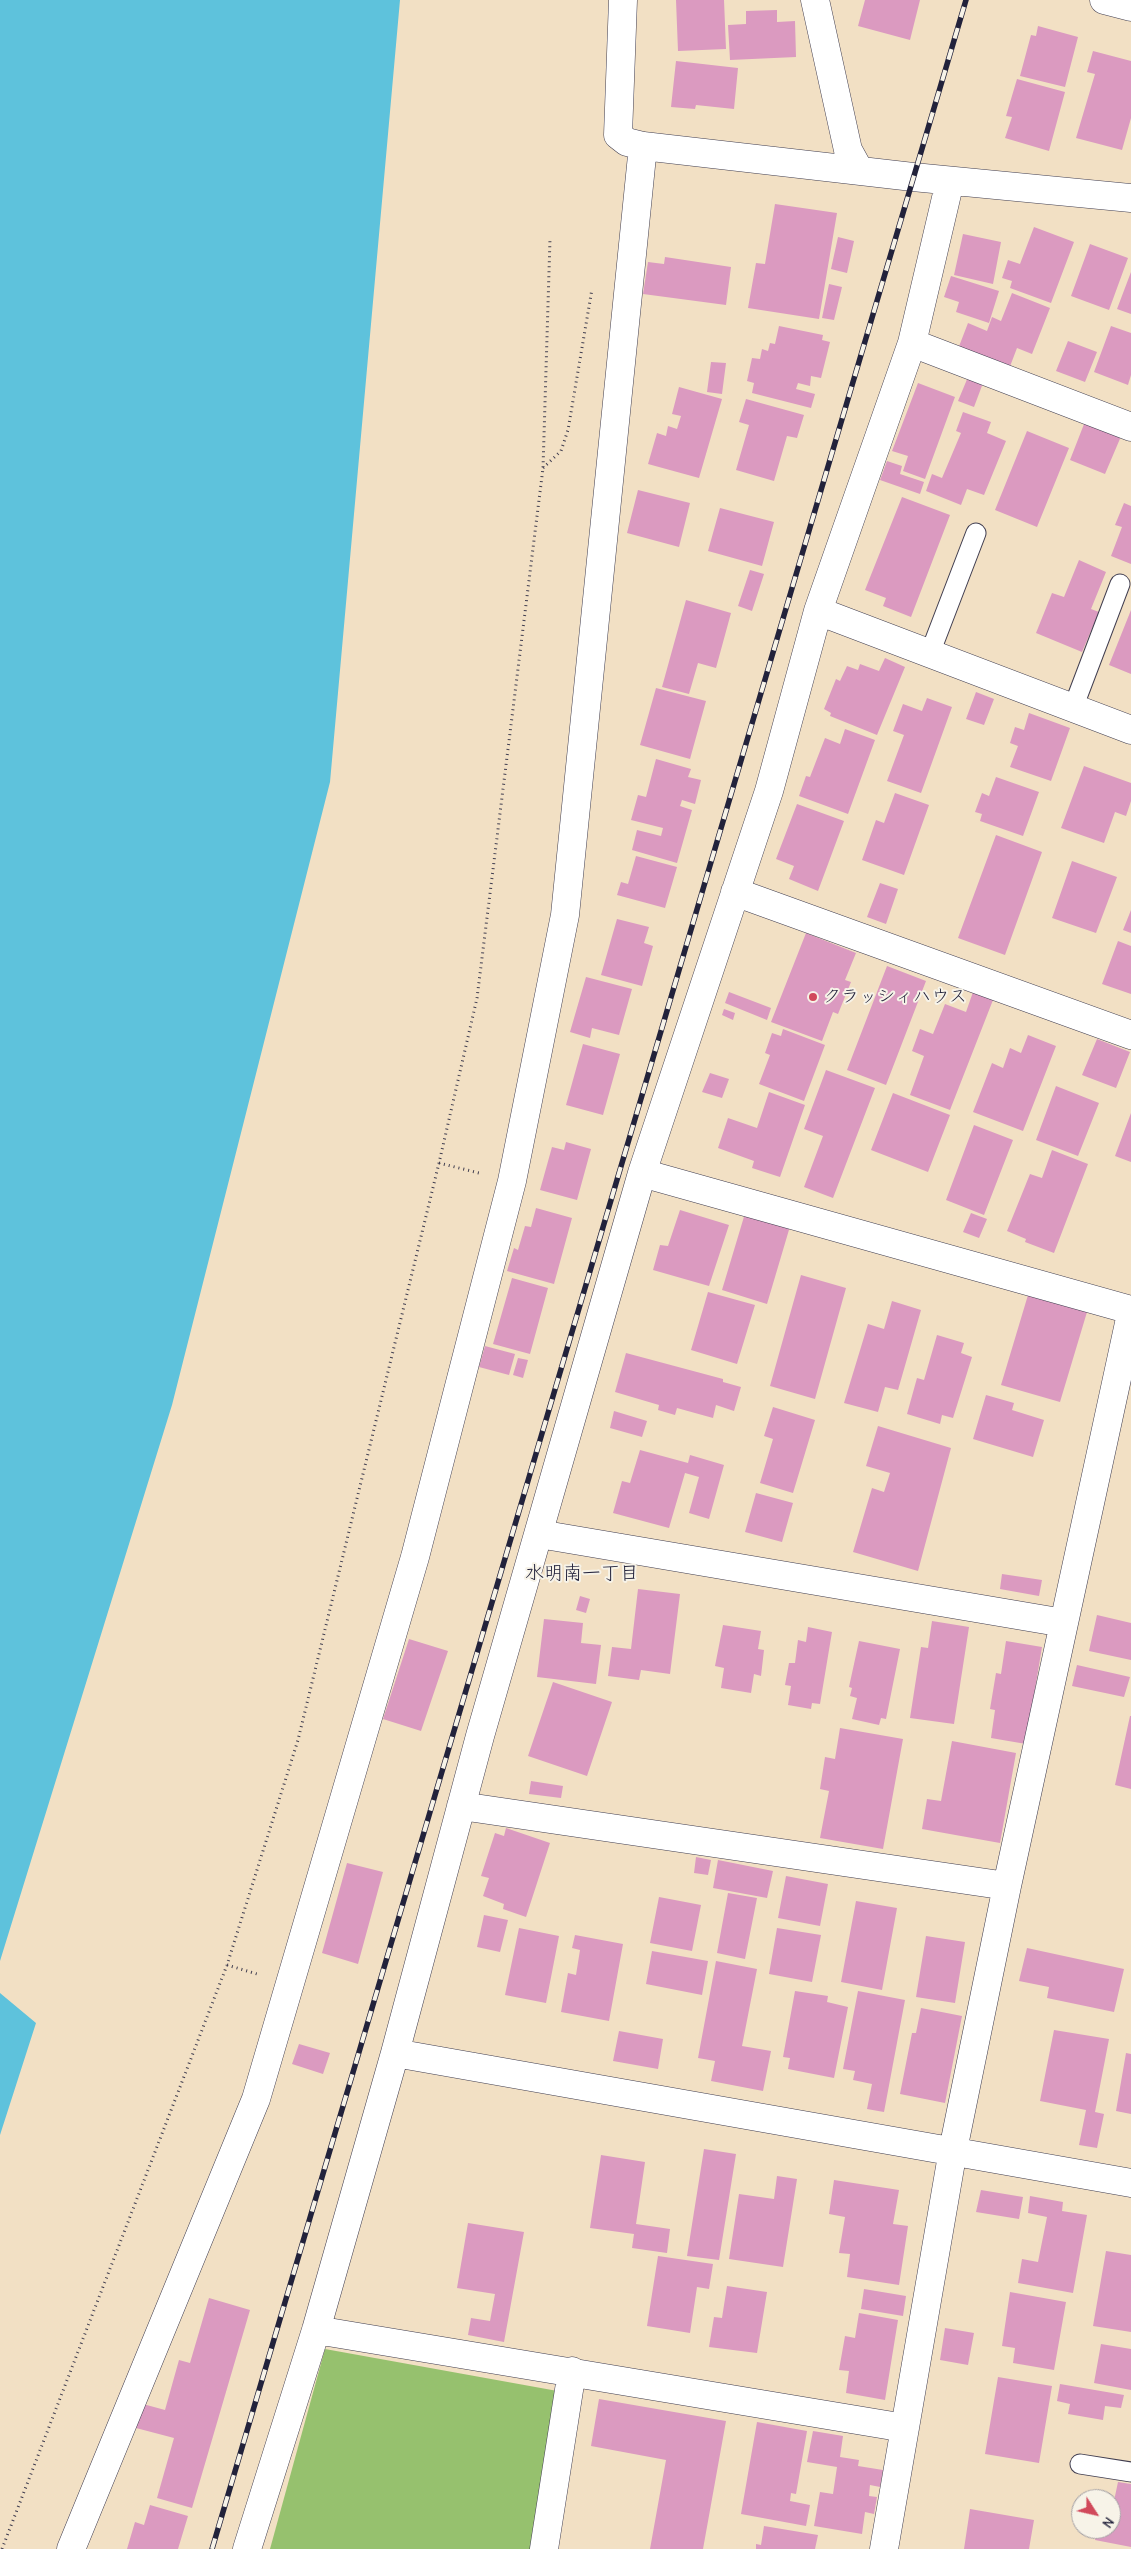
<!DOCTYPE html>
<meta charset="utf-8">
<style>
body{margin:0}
#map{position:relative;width:1131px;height:2549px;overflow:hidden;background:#f2e0c4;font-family:"Comic Neue",sans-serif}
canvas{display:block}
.north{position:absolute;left:1071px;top:2489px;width:50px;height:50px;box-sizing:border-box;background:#f7f3e8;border:1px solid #a29fa3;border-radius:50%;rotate:125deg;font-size:14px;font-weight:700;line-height:20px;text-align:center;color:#22223b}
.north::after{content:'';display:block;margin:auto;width:18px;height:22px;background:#d1495b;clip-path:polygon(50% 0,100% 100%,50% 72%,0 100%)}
</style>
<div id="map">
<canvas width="1131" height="2549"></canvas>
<div class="north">N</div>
</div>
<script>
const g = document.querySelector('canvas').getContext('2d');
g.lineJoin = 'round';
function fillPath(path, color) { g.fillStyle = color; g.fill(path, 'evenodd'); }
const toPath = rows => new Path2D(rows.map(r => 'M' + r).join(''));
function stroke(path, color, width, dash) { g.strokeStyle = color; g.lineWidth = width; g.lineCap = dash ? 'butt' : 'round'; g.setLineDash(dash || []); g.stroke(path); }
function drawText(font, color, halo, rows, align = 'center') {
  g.font = font + ' "Comic Neue","Klee One",sans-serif'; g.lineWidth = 4; g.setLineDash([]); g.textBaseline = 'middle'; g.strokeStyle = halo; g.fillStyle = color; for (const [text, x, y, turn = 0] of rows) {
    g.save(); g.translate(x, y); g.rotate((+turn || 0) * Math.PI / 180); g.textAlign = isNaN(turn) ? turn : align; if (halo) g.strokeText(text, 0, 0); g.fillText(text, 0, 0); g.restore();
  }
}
fillPath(toPath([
 [325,2349,563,2392,532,2549,270,2549]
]), '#96c16e');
fillPath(toPath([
 [0,0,400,0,330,782,172,1405,0,1961],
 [0,1993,36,2023,0,2135]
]), '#5ec2dc');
fillPath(toPath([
 [676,0,724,0,726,49,678,51],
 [865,0,920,0,910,40,858,26],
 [777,10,777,22,795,21,796,57,730,60,728,25,746,24,746,11],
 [1038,26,1078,37,1065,87,1020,76,1031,35,1036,36],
 [1093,51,1131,61,1131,118,1122,150,1076,138,1095,74,1087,72],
 [676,61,738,68,734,109,696,105,695,109,671,107],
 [1017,79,1065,92,1049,151,1005,138,1012,117,1006,116],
 [775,204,837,213,819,319,748,308,756,263,765,264],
 [1034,227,1074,242,1051,303,1010,288,1012,281,1002,278,1008,260,1020,264],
 [963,234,1001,242,993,284,954,275],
 [838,237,854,241,847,273,831,269],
 [1090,244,1128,258,1109,310,1071,296],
 [665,257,731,267,726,305,643,294,648,262,664,264],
 [1131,272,1131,314,1117,309],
 [951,276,999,291,989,323,956,312,959,302,944,297],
 [829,284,842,287,834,320,822,318],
 [1012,293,1050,308,1032,354,1017,348,1009,369,958,349,968,323,987,331,992,317,1001,321],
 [779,326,823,335,822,340,830,342,821,378,811,376,810,386,798,383,796,389,815,394,811,408,752,393,754,383,747,381,752,358,760,359,762,349,768,351,770,343,775,344],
 [1111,326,1131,333,1131,375,1128,385,1094,372],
 [1068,341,1097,352,1085,382,1056,371],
 [711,362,726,363,722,394,707,392],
 [968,377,983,383,974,407,958,401],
 [918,383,955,397,925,479,903,471,908,456,892,451],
 [679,387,722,399,699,478,648,464,657,433,666,436,668,426,677,429,681,416,672,414],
 [746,399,804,415,797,438,787,436,774,481,736,470,749,425,739,422],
 [963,412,991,422,987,433,1006,441,984,495,967,489,961,505,926,491,932,474,942,478,961,433,956,431],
 [1086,419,1122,434,1105,474,1070,460],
 [1027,431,1069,448,1037,527,995,510],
 [887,461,902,466,900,474,924,482,920,494,880,480],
 [638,490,690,503,679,547,627,533],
 [902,497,950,515,911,617,883,606,886,598,865,590],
 [1124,503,1131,506,1131,564,1111,556,1122,527,1115,525],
 [720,508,774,522,762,566,708,551],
 [1079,560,1106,572,1091,609,1099,612,1082,652,1036,633,1052,593,1064,597],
 [750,570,764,574,752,611,738,606],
 [686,600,731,613,716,668,698,663,689,694,662,687],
 [1131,610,1131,674,1109,665],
 [885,658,905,667,877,735,830,716,831,713,824,709,836,679,840,681,847,666,858,670,860,664,879,671],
 [656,688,706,701,690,759,640,745],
 [976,692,994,699,984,725,966,719],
 [927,698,952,707,921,793,887,781,904,735,893,731,903,704,922,711],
 [1029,713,1070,728,1051,781,1010,767,1018,746,1010,743,1015,727,1024,730],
 [845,729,875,740,848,814,799,796,806,776,810,777,825,738,840,744],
 [656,759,691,769,688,777,701,780,695,804,682,800,680,806,692,810,677,863,632,850,637,830,661,836,663,828,631,820,638,795,646,797],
 [1084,766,1131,783,1131,801,1126,816,1115,812,1104,843,1061,828],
 [996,777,1039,792,1023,836,980,821,982,814,975,812,982,793,989,796],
 [895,793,929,805,904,875,862,860,876,820,884,823],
 [797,804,844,821,818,891,789,879,794,866,776,859],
 [996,835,1042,852,1005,955,958,938],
 [636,856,677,867,665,908,617,895,621,882,628,884],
 [1072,861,1117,877,1096,933,1052,918],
 [880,883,898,889,886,924,867,917],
 [1131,910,1131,933,1123,930],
 [617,919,649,927,644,943,653,946,642,986,601,975],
 [806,933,856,953,845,980,851,982,838,1014,833,1012,822,1041,771,1022],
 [1118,941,1131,946,1131,994,1102,984],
 [887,966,926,981,886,1085,847,1070],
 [586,977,632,989,619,1035,592,1028,590,1038,570,1032],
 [729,992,771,1008,767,1020,725,1003],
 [973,992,993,1000,950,1110,910,1095,924,1056,912,1051,920,1029,933,1034,945,1004,966,1012],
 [724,1009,735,1013,733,1020,722,1015],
 [783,1029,825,1045,804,1101,759,1084,770,1055,765,1053,772,1033,781,1036],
 [1028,1035,1056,1046,1023,1131,973,1112,992,1063,1003,1068,1010,1048,1021,1053],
 [1097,1039,1130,1052,1116,1088,1082,1075],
 [583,1044,620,1054,603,1115,566,1105],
 [826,1070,875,1088,833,1198,804,1187,823,1136,804,1129],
 [710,1073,729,1079,722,1098,702,1092],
 [1056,1086,1099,1103,1078,1156,1036,1140],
 [769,1092,805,1105,780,1177,752,1168,754,1161,718,1148,728,1118,757,1128],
 [893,1093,950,1115,928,1172,871,1150],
 [1131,1113,1131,1162,1115,1156],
 [974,1125,1013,1140,984,1215,946,1200],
 [566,1142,591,1149,577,1200,540,1190,552,1147,564,1150],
 [1052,1150,1088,1164,1054,1253,1025,1242,1026,1239,1007,1231,1030,1174,1042,1178],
 [536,1208,572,1218,554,1284,507,1271,514,1248,518,1250,525,1226,531,1227],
 [680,1210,729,1225,709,1286,653,1270,660,1245,668,1246],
 [746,1210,791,1223,767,1304,722,1290],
 [971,1213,987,1219,979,1238,963,1232],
 [801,1275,846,1288,815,1399,770,1386],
 [512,1278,548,1288,530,1354,493,1344],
 [708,1292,755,1305,737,1364,691,1350],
 [1028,1295,1087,1312,1060,1402,1001,1385],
 [892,1301,921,1310,898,1390,885,1387,878,1412,844,1403,868,1324,884,1329],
 [937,1335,964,1343,961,1353,972,1357,953,1418,942,1415,940,1424,907,1414,917,1378,924,1380],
 [485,1346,515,1354,509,1375,479,1367],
 [626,1353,723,1379,723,1382,741,1387,734,1411,716,1405,713,1418,677,1408,675,1415,658,1410,659,1405,615,1392],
 [518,1358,528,1360,523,1378,513,1375],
 [986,1395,1014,1403,1012,1410,1044,1420,1033,1457,973,1439],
 [773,1407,815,1420,793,1493,760,1483,773,1439,764,1436],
 [614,1411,647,1421,642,1437,610,1428],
 [878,1426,951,1448,918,1571,853,1552,872,1488,884,1492,890,1473,866,1466],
 [640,1450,688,1463,690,1455,724,1465,709,1519,689,1513,699,1477,685,1473,669,1528,613,1513,622,1481,630,1483],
 [756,1493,793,1503,782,1542,745,1532],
 [1002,1574,1042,1580,1039,1596,1000,1589],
 [638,1589,680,1594,670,1674,641,1670,639,1680,608,1676,612,1647,631,1649],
 [580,1596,590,1599,586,1613,576,1610],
 [1097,1615,1131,1623,1131,1660,1089,1651],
 [544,1619,583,1623,581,1643,601,1645,596,1684,537,1677],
 [932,1621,969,1627,954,1724,910,1718,921,1647,928,1648],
 [723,1625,761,1631,758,1649,764,1650,761,1676,754,1674,751,1693,721,1688,724,1668,715,1666],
 [808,1627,832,1632,820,1704,812,1703,811,1709,788,1705,791,1686,785,1685,789,1663,795,1663,798,1640,806,1642],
 [409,1639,448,1651,421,1731,383,1719],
 [859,1641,900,1649,886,1719,881,1718,879,1725,852,1719,857,1698,850,1696,852,1688,849,1687],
 [1006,1641,1042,1647,1026,1744,991,1738,995,1710,990,1709,996,1673,1001,1674],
 [1077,1665,1130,1677,1124,1697,1072,1686],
 [553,1682,612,1702,587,1776,528,1756],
 [1130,1716,1131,1716,1131,1789,1115,1785],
 [840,1728,903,1739,883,1849,820,1838,829,1791,820,1789,825,1757,835,1759],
 [952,1741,1016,1753,1000,1843,922,1829,927,1799,941,1801],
 [531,1781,563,1786,561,1798,529,1794],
 [506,1828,550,1843,526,1917,503,1909,504,1904,483,1896,489,1878,481,1876,495,1833,504,1836],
 [696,1857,711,1860,708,1875,694,1873],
 [718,1860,773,1871,767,1898,713,1888],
 [347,1863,383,1872,358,1964,322,1953],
 [786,1876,828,1884,820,1926,778,1918],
 [728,1893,757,1898,745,1959,717,1953],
 [659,1897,701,1905,692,1951,650,1943],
 [856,1901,897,1908,882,1990,841,1982],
 [484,1915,508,1920,500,1952,477,1947],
 [519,1928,559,1936,546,2003,505,1995],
 [777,1928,821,1935,812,1982,769,1974],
 [575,1935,623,1944,609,2021,561,2012,568,1973,576,1975,580,1950,572,1948],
 [926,1936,965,1942,955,2003,916,1997],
 [1027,1948,1124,1969,1114,2012,1047,1998,1049,1987,1019,1981],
 [652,1951,708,1961,702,1995,646,1984],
 [716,1961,757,1969,742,2046,771,2051,763,2091,711,2081,715,2061,698,2058],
 [795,1991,828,1996,827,2002,848,2007,834,2078,788,2069,790,2058,783,2057],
 [858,1991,905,2000,884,2112,867,2109,872,2084,853,2080,855,2071,843,2069],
 [921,2008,962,2016,945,2103,900,2094,912,2033,916,2033],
 [1054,2030,1109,2039,1095,2112,1104,2114,1097,2148,1079,2145,1086,2110,1040,2101],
 [619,2031,663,2039,658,2069,613,2061],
 [299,2044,330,2053,323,2074,292,2064],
 [1126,2053,1131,2054,1131,2114,1116,2111],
 [704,2149,736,2154,719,2260,687,2256],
 [601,2155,645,2162,636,2224,670,2229,667,2253,632,2248,634,2234,590,2228],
 [777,2176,797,2179,783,2267,729,2259,739,2194,774,2199],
 [834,2180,899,2190,893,2224,908,2226,899,2285,847,2277,850,2254,839,2253,845,2217,829,2214],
 [981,2190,1023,2197,1019,2219,976,2212],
 [1030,2196,1063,2202,1062,2211,1087,2215,1073,2293,1018,2283,1022,2259,1038,2262,1047,2217,1028,2213],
 [468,2223,524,2232,504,2342,468,2335,471,2318,490,2321,495,2294,457,2288],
 [1106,2251,1131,2255,1131,2332,1093,2326],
 [658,2256,713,2264,709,2289,697,2287,690,2333,647,2326],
 [727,2286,767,2292,757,2353,709,2347,714,2317,722,2318],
 [864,2289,906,2296,903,2316,861,2309],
 [1010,2292,1066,2302,1054,2370,1013,2363,1015,2348,1002,2346],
 [209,2298,250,2310,192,2508,157,2498,174,2438,136,2428,143,2404,165,2410,179,2360,190,2363],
 [859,2313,898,2320,885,2400,846,2393,849,2371,839,2370,845,2336,855,2338],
 [945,2328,974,2333,968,2365,940,2360],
 [1101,2344,1131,2349,1131,2390,1094,2383],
 [998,2377,1052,2386,1039,2463,985,2454],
 [1060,2384,1124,2395,1121,2408,1105,2406,1103,2420,1068,2414,1070,2404,1057,2401],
 [599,2399,726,2421,703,2549,650,2549,666,2460,591,2446],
 [757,2422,807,2431,796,2494,791,2493,790,2501,810,2505,806,2526,741,2514],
 [813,2431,843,2436,840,2457,859,2460,858,2466,883,2470,880,2487,870,2485,869,2496,877,2497,874,2514,865,2512,862,2534,814,2526,820,2492,833,2494,837,2467,807,2462],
 [1118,2482,1131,2484,1131,2547,1095,2540,1097,2529,1111,2529,1111,2515],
 [150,2505,188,2516,178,2549,127,2549,135,2522,144,2525],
 [970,2509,1034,2520,1029,2549,964,2549],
 [764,2526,818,2535,815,2549,756,2549,756,2544,761,2545]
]), '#db9ac0');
const service = toPath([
 [930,653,976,533],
 [1073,708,1120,584],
 [1080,2464,1131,2472]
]);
const minor = toPath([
 [623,0,618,135,627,142,643,146,913,177,1131,198],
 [815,0,848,150,859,170],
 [1104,0,1131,7],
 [912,343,1131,427],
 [818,611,1131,730],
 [735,892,1131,1035],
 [642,1173,1131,1310],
 [539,1534,1064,1623],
 [461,1806,1007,1886],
 [395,2053,1131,2183],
 [316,2330,905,2428],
 [71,2549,256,2099,415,1557,512,1181,565,915,643,146],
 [247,2549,316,2330,395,2053,480,1736,642,1173,769,791,818,611,912,343,950,181],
 [544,2549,572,2371],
 [884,2549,953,2150,1007,1886,1131,1314]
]);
stroke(service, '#413e50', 21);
stroke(minor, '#413e50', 29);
stroke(toPath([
 [543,468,561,451,568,430,592,289],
 [439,1163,479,1173],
 [227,1965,257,1974],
 [2,2549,227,1965,298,1740,439,1163,477,998,543,468,550,239]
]), '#413e50', 3, [1, 4]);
stroke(service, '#fff', 19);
stroke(minor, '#fff', 28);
const rail = toPath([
 [212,2549,966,0]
]);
stroke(rail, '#22223b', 5.5);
stroke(rail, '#f7f3e8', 4, [11]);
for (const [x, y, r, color] of [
 [813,997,5,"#d1495b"]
]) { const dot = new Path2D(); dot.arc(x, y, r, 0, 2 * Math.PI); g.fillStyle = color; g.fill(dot); stroke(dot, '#f7f3e8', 2); }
drawText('18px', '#22223b', '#f7f3e8', [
 ["クラッシィハウス",823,997]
], 'left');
drawText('19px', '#22223b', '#f7f3e8', [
 ["水明南一丁目",582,1574]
]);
</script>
